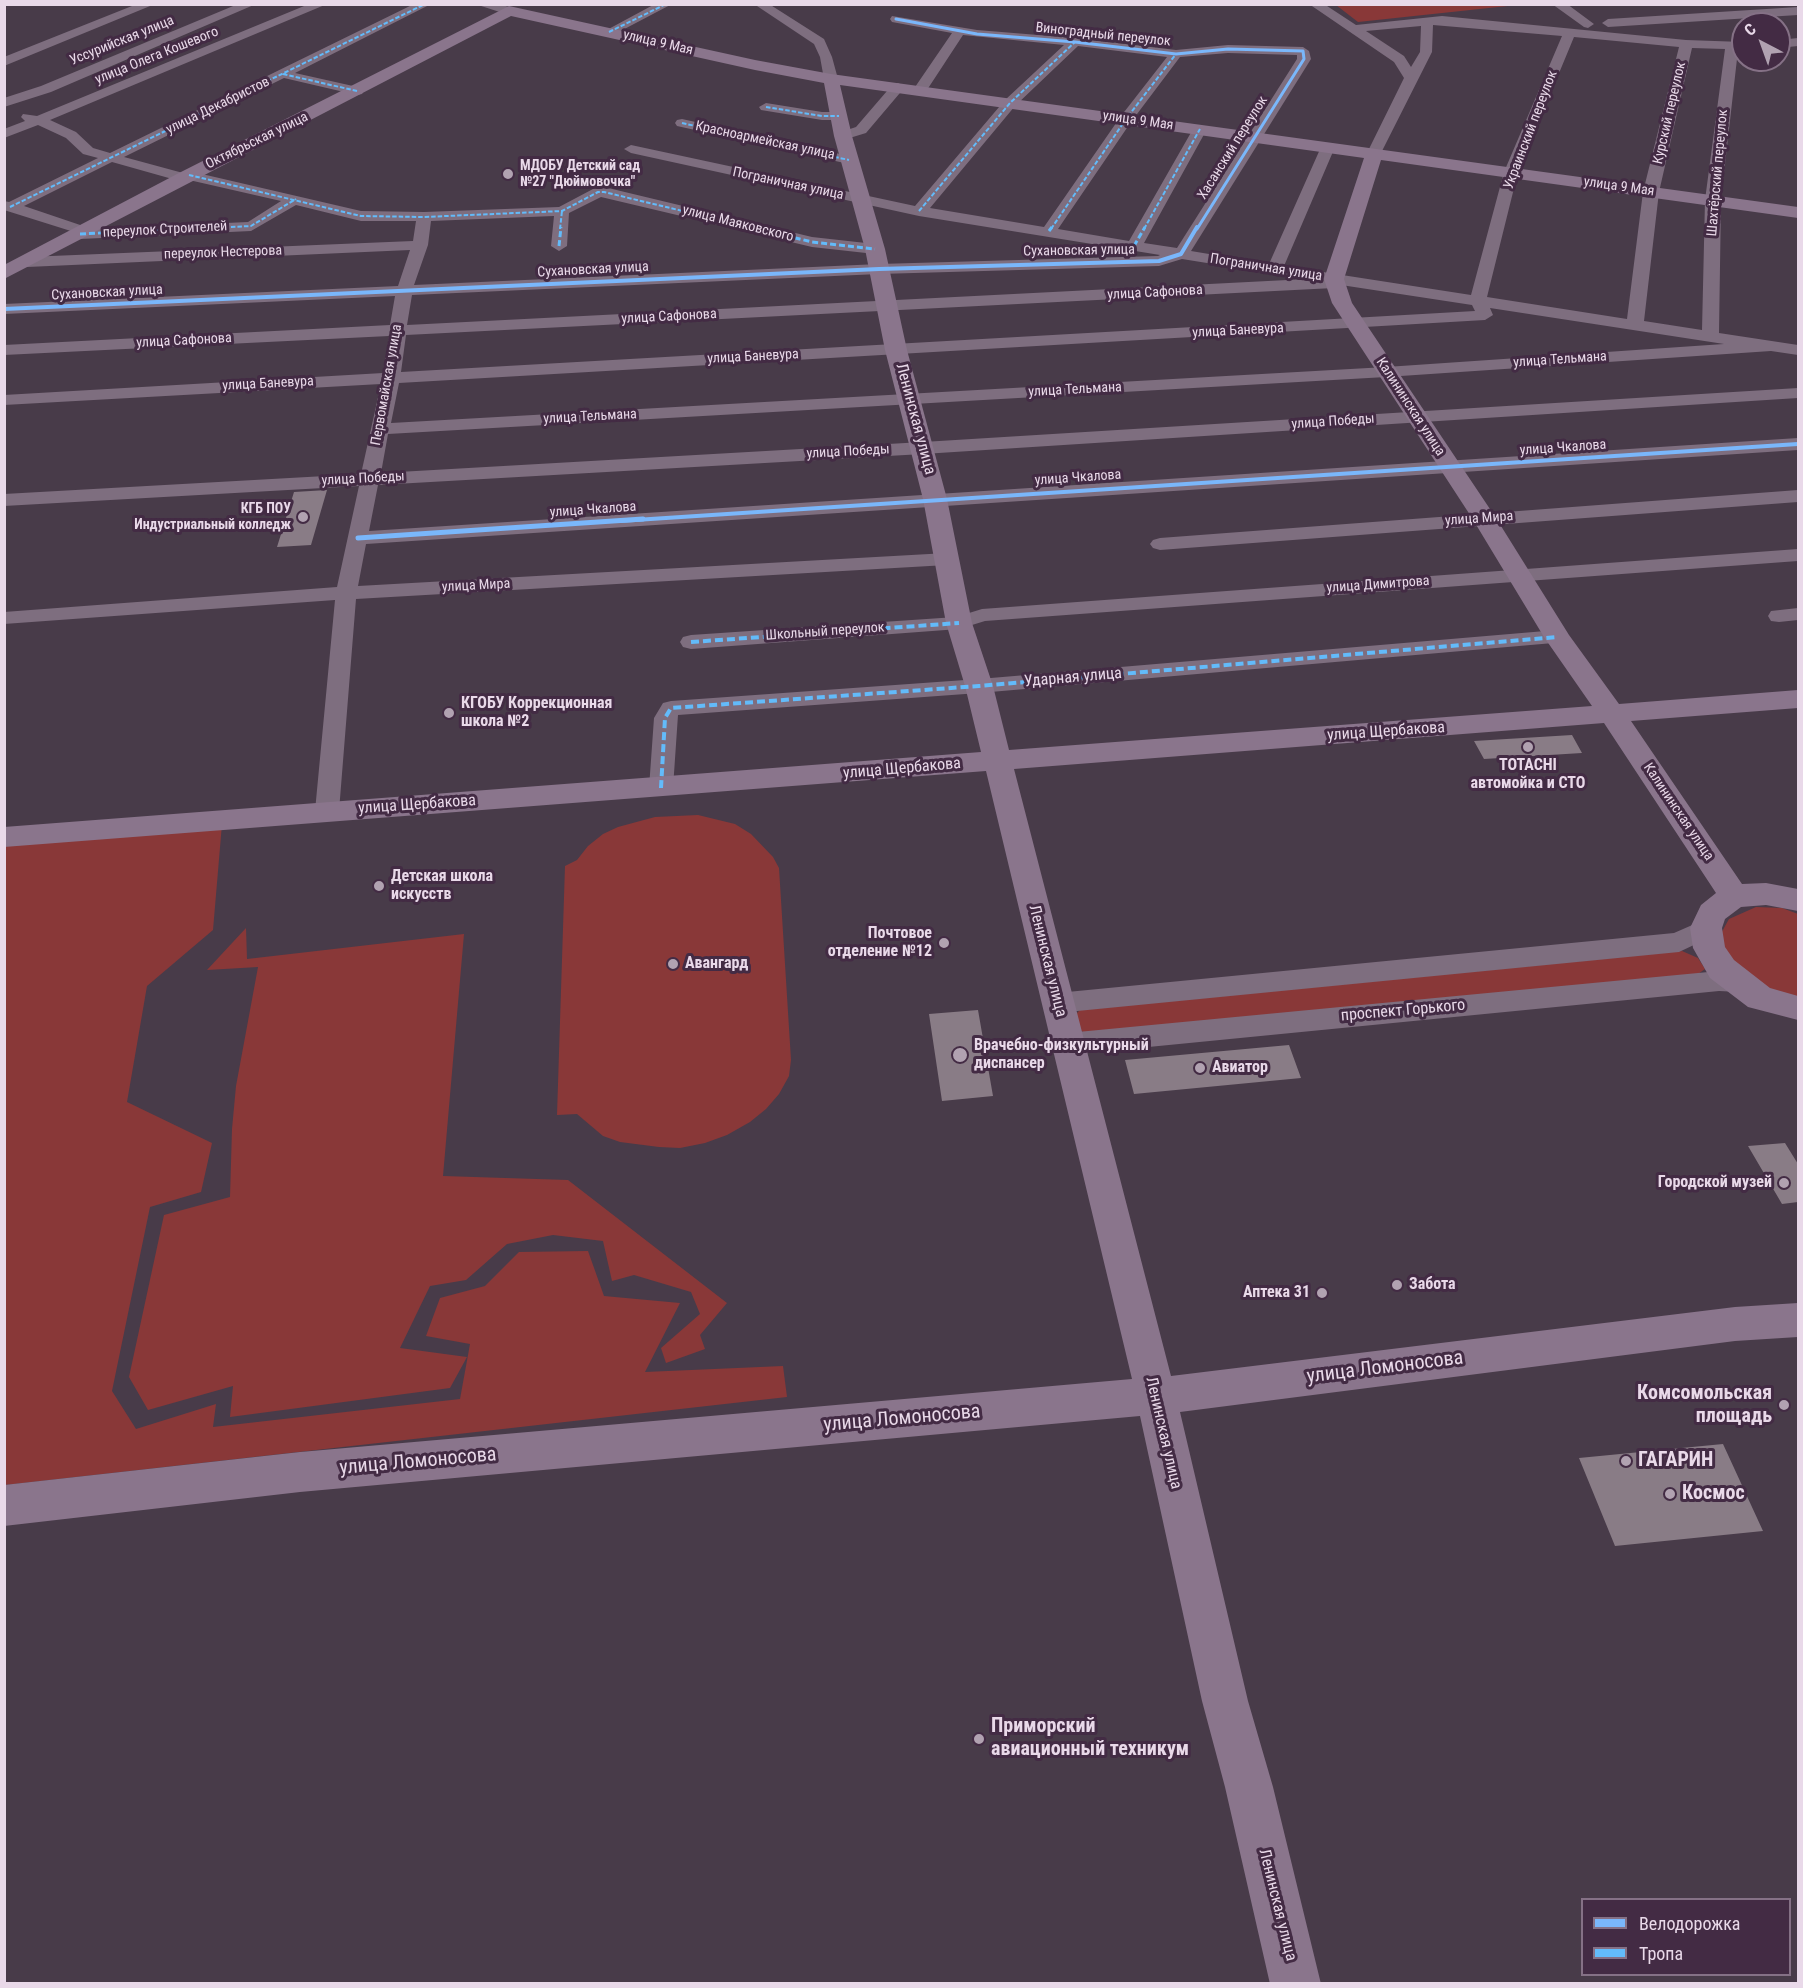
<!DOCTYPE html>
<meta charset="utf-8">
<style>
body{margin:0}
#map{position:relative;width:1803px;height:1988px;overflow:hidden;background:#483b49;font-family:"Roboto Condensed",sans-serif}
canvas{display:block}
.frame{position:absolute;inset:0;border:6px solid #e9d9e9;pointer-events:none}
.legend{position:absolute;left:1581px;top:1898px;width:210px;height:78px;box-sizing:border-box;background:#432b44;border:2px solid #857186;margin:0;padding:8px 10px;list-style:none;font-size:18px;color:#e9d9e9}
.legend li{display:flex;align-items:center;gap:12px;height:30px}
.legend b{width:30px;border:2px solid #857186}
.north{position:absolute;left:1731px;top:12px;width:60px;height:60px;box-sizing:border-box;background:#432b44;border:2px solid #857186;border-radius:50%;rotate:319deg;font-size:16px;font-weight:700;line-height:24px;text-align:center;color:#e9d9e9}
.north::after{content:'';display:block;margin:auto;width:21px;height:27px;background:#b1a2b1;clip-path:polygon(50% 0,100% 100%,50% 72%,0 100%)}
</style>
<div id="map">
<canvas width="1803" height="1988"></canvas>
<div class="frame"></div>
<ul class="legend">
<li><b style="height:8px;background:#7ab7fb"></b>Велодорожка</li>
<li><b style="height:8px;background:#63bbfa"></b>Тропа</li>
</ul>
<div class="north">С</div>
</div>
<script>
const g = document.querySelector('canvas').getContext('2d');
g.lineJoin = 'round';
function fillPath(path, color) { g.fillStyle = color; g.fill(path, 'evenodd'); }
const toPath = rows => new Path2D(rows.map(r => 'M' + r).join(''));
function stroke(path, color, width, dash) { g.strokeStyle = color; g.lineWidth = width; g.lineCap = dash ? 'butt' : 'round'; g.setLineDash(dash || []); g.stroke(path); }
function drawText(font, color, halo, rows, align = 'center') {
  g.font = font + ' "Roboto Condensed",sans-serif'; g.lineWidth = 6; g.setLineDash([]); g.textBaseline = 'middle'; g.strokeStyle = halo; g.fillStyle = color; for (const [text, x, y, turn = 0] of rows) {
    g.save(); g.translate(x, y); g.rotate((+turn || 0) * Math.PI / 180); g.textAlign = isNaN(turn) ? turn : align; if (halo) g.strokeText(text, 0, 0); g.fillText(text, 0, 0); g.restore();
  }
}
fillPath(toPath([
 [1336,5,1517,5,1358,22],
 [698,815,735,824,751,834,773,857,779,868,791,1060,789,1076,779,1094,766,1109,750,1122,727,1135,705,1143,680,1148,659,1147,620,1142,603,1136,577,1114,557,1115,565,866,577,860,588,846,603,834,618,827,655,817],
 [222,824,213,930,147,986,127,1102,212,1143,201,1192,150,1207,112,1391,136,1429,216,1404,213,1427,460,1399,470,1344,426,1336,440,1298,485,1286,519,1252,588,1251,604,1296,680,1303,645,1372,783,1366,787,1397,5,1485,5,840],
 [1756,907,1782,908,1798,914,1798,998,1777,994,1729,961,1719,937,1729,919],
 [246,928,247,959,464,934,443,1176,568,1180,727,1303,700,1335,705,1349,666,1363,661,1348,700,1314,691,1292,634,1275,612,1281,603,1241,553,1235,507,1244,466,1280,430,1286,400,1348,467,1357,450,1388,230,1417,233,1386,148,1410,129,1377,164,1215,230,1197,232,1129,236,1086,258,967,207,970],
 [1682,951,1698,958,1705,969,1695,976,1086,1034,1074,1026,1072,1018,1080,1010]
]), '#893838');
fillPath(toPath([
 [327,490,311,545,277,547,294,492],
 [1572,735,1582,753,1484,759,1474,741],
 [978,1010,993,1096,942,1101,929,1014],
 [1289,1045,1301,1078,1134,1094,1125,1060],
 [1785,1143,1798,1164,1798,1202,1782,1204,1748,1146],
 [1723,1444,1763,1531,1615,1546,1579,1458]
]), '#897c86');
fillPath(toPath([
 [137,4,155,4,4,66,4,57,137,4],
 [238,4,256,4,51,92,4,107,4,98,41,86,238,4],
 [309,4,327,4,50,120,76,132,93,148,110,153,414,4,431,4,295,73,362,88,364,91,362,94,357,95,284,78,124,157,183,173,189,171,361,211,424,212,559,207,593,189,604,187,812,237,875,244,883,249,875,254,812,247,601,197,569,213,567,246,559,251,551,246,554,216,431,221,428,245,414,285,879,264,1158,256,1160,255,919,216,631,153,624,149,631,145,915,206,1005,100,1064,45,963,35,925,93,920,94,913,90,952,33,892,22,890,19,892,16,977,30,1075,38,1176,50,1228,45,1303,47,1309,51,1311,59,1191,251,1269,264,1321,147,1328,143,1335,147,1284,266,1471,295,1504,172,1562,36,1433,25,1432,52,1381,153,1374,157,1367,153,1404,78,1394,62,1309,4,1324,4,1356,25,1442,16,1686,40,1743,42,1743,50,1738,50,1721,200,1719,333,1798,345,1798,355,1771,351,1386,377,388,434,381,473,923,442,1798,388,1798,398,923,454,378,485,369,531,1798,438,1798,450,366,544,358,586,947,553,954,555,957,559,954,563,947,565,356,599,339,811,336,817,327,819,318,817,315,811,335,600,4,624,4,612,337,587,359,486,4,506,4,494,361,474,381,384,4,405,4,395,383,373,389,336,4,355,4,345,390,325,395,296,4,314,4,304,398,286,410,250,27,267,19,262,27,257,413,241,416,221,361,221,296,205,251,231,80,239,74,237,74,232,4,210,4,201,9,202,98,158,83,154,66,138,38,125,4,138,4,129,25,121,21,117,23,114,37,116,309,4],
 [1421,26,1420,52,1411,67,1404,56,1366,31,1421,26],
 [1574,37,1679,47,1643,192,1627,319,1487,297,1518,172,1574,37],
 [1078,46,1167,57,1121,116,1044,227,930,208,1015,106,1078,46],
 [1692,48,1725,49,1705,200,1702,330,1644,321,1659,192,1692,48],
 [1228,53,1297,55,1297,59,1177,248,1144,243,1207,129,1200,125,1193,129,1129,241,1058,229,1131,122,1180,57,1228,53],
 [112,162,183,182,189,180,281,201,248,222,92,229,24,206,112,162],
 [1182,259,1307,279,407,325,412,295,879,274,1159,266,1182,259],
 [1341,285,1472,305,1475,311,401,372,406,335,1334,288,1341,285],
 [1490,308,1724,344,1386,367,391,423,399,383,1485,320,1493,315,1490,308],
 [475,4,498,4,513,8,515,11,509,15,475,4],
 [655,4,672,4,613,35,609,36,603,32,655,4],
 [754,4,769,4,824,39,832,57,838,79,836,82,831,83,824,79,820,57,814,44,754,4],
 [1552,4,1567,4,1594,24,1588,28,1584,27,1552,4],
 [1798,7,1798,15,1608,27,1602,23,1608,19,1798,7],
 [1798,38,1798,46,1779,48,1779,40,1798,38],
 [898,83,905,87,866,133,843,140,838,139,836,136,838,133,856,127,893,84,898,83],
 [766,103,822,112,839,112,846,116,839,120,822,120,761,110,759,107,766,103],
 [682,119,849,156,856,160,849,164,677,126,675,123,677,120,682,119],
 [1798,490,1798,502,1160,550,1153,548,1150,544,1153,540,1160,538,1798,490],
 [1798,549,1798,561,985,621,959,629,691,649,683,647,680,642,683,637,691,635,956,617,982,609,1798,549],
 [1798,608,1798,620,1779,622,1771,621,1768,616,1771,611,1798,608],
 [1557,630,1565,632,1568,637,1565,642,979,693,678,715,673,788,669,794,661,796,653,794,649,788,654,718,663,703,671,701,979,679,1557,630],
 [1706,919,1715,921,1719,928,1715,935,1679,952,1057,1013,1047,1010,1043,1003,1047,996,1057,993,1674,933,1706,919],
 [1719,971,1748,975,1752,982,1748,989,1739,992,1719,991,1067,1055,1057,1052,1053,1044,1057,1036,1067,1033,1719,971]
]), '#7e6e7f');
fillPath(toPath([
 [509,6,755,60,831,74,1798,207,1798,218,1381,160,1344,279,1352,303,1496,518,1569,635,1619,704,1798,690,1798,708,1631,721,1742,884,1766,883,1798,889,1798,911,1766,905,1741,907,1725,919,1722,928,1725,947,1734,960,1770,988,1798,996,1798,1020,1748,1007,1710,978,1693,948,1690,928,1701,905,1716,893,1604,723,1014,769,1171,1376,1735,1307,1798,1303,1798,1337,1735,1341,1180,1412,1248,1701,1273,1787,1321,1984,1270,1984,1225,1787,1202,1701,1140,1416,300,1492,4,1526,4,1485,300,1452,1132,1379,986,771,4,847,4,827,981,752,965,686,946,623,923,499,885,350,865,249,834,136,824,83,755,70,511,16,4,279,4,265,177,174,509,6],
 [840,85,1364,158,1324,279,1332,303,1472,518,1544,637,1592,706,1009,750,993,686,972,623,947,499,907,350,885,249,852,136,840,85]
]), '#8a758c');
stroke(toPath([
 [609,32,666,4],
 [283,74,357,91],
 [766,107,822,116,839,116],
 [682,123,849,160],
 [189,175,361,216,424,217,562,211,598,192,604,192,757,229],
 [10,207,425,4],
 [919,211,1010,103,1075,42],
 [192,229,251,226,296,199],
 [560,229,562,211],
 [1051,229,1126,119,1176,54],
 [1144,229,1200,129]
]), '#63bbfa', 2, [4.5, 2]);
stroke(toPath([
 [751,227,812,242,875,249],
 [1049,231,1052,227],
 [80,234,224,227],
 [559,246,561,227],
 [1134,246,1145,227]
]), '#63bbfa', 3, [6, 3]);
stroke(toPath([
 [691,642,959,623],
 [661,788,665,718,671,708,979,686,1557,637]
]), '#63bbfa', 4, [8, 4]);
stroke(toPath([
 [896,19,977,34,1075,42,1176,54,1228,49,1303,51,1304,59,1197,229]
]), '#7ab7fb', 3);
stroke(toPath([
 [4,309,879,269,1159,261,1181,254,1197,227],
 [620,521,1798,444]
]), '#7ab7fb', 4);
stroke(toPath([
 [358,538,643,519]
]), '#7ab7fb', 5);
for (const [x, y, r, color] of [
 [508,174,6,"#b1a2b1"],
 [303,517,6,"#b1a2b1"],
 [449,713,6,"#b1a2b1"],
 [1528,747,6,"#b1a2b1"],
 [379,886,6,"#b1a2b1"],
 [944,943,6,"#b1a2b1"],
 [673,964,6,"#b1a2b1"],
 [960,1055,8,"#b1a2b1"],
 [1200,1068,6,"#b1a2b1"],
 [1784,1183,6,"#b1a2b1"],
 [1397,1285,6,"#b1a2b1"],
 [1322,1293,6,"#b1a2b1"],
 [1784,1405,6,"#b1a2b1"],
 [1626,1461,6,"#b1a2b1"],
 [1670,1494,6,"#b1a2b1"],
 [979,1739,6,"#b1a2b1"]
]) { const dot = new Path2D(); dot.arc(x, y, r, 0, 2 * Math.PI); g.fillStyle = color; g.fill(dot); stroke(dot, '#432b44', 2); }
drawText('14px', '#e9d9e9', '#432b44', [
 ["Виноградный переулок",1103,35,6],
 ["Уссурийская улица",122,41,-22],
 ["улица 9 Мая",658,43,13],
 ["улица Олега Кошевого",157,56,-22],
 ["улица Декабристов",218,106,-26],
 ["Курский переулок",1670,113,-77],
 ["улица 9 Мая",1138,121,8],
 ["Украинский переулок",1531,130,-69],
 ["Октябрьская улица",257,141,-26],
 ["Красноармейская улица",765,141,12],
 ["Хасанский переулок",1233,148,-58],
 ["Шахтёрский переулок",1718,173,-85],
 ["Пограничная улица",788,184,12],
 ["улица 9 Мая",1619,187,8],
 ["улица Маяковского",738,224,14],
 ["переулок Строителей",165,230,-3],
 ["Сухановская улица",1079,251,-1],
 ["переулок Нестерова",223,253,-2],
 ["Пограничная улица",1266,268,9],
 ["Сухановская улица",593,270,-3],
 ["Сухановская улица",107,293,-3],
 ["улица Сафонова",1155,293,-3],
 ["улица Сафонова",669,317,-3],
 ["улица Баневура",1238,331,-3],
 ["улица Сафонова",184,341,-3],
 ["улица Баневура",753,357,-3],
 ["улица Тельмана",1560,360,-4],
 ["улица Баневура",268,384,-3],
 ["Первомайская улица",387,385,-80],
 ["улица Тельмана",1075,390,-3],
 ["Калининская улица",1410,407,57],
 ["улица Тельмана",590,417,-3],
 ["улица Победы",1333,422,-4],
 ["улица Чкалова",1563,448,-4],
 ["улица Победы",848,452,-3],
 ["улица Чкалова",1078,478,-4],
 ["улица Победы",363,479,-3],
 ["улица Чкалова",593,510,-4],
 ["улица Мира",1479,519,-4],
 ["улица Димитрова",1378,585,-4],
 ["улица Мира",476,586,-3],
 ["Школьный переулок",825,632,-4],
 ["Калининская улица",1678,812,56]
]);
drawText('bold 14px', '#e9d9e9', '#432b44', [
 ["МДОБУ Детский сад",520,166],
 ["№27 \"Дюймовочка\"",520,182],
 ["КГБ ПОУ",291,509,"right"],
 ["Индустриальный колледж",291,525,"right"]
], 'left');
drawText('16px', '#e9d9e9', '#432b44', [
 ["Ленинская улица",915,419,75],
 ["Ударная улица",1073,678,-5],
 ["улица Щербакова",1386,732,-4],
 ["улица Щербакова",902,769,-5],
 ["улица Щербакова",417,805,-4],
 ["Ленинская улица",1047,961,76],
 ["проспект Горького",1403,1011,-5],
 ["Ленинская улица",1163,1433,77],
 ["Ленинская улица",1277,1905,76]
]);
drawText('bold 16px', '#e9d9e9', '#432b44', [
 ["КГОБУ Коррекционная",461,704],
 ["школа №2",461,722],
 ["TOTACHI",1528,766,"center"],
 ["автомойка и СТО",1528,784,"center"],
 ["Детская школа",391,877],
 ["искусств",391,895],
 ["Почтовое",932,934,"right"],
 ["отделение №12",932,952,"right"],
 ["Авангард",685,964],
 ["Врачебно-физкультурный",974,1046],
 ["диспансер",974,1064],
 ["Авиатор",1212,1068],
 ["Городской музей",1772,1183,"right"],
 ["Забота",1409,1285],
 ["Аптека 31",1310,1293,"right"]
], 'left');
drawText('20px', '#e9d9e9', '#432b44', [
 ["улица Ломоносова",1385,1368,-7],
 ["улица Ломоносова",902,1419,-5],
 ["улица Ломоносова",418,1462,-5]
]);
drawText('bold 20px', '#e9d9e9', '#432b44', [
 ["Комсомольская",1772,1394,"right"],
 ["площадь",1772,1417,"right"],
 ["ГАГАРИН",1638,1461],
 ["Космос",1682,1494],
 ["Приморский",991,1727],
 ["авиационный техникум",991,1750]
], 'left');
</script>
